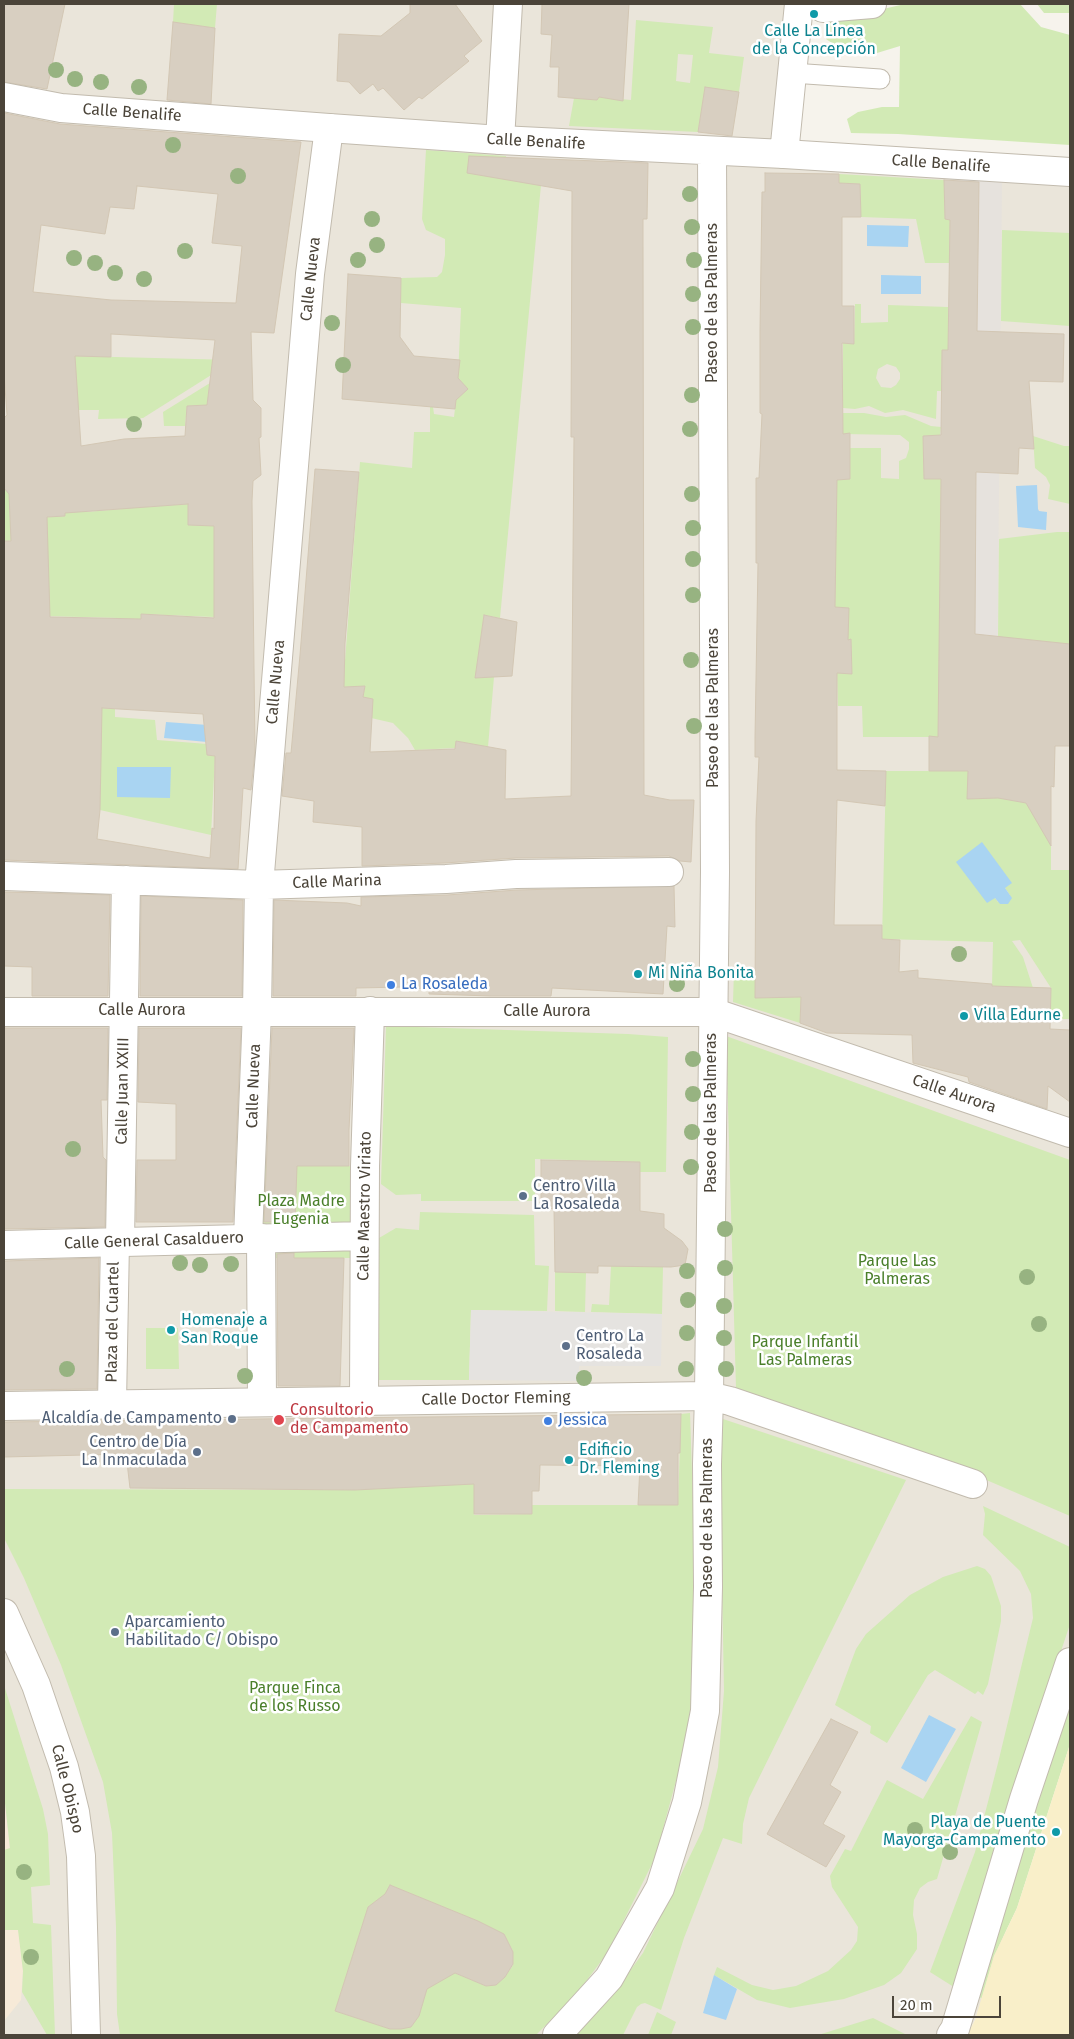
<!DOCTYPE html>
<meta charset="utf-8">
<style>
body{margin:0}
#map{position:relative;width:1074px;height:2039px;overflow:hidden;background:#f6f3ec;font-family:"Fira Sans",sans-serif}
canvas{display:block}
.frame{position:absolute;inset:0;border:5px solid #4b4439;pointer-events:none}
.scale{position:absolute;left:892px;top:1996px;width:109px;height:22px;box-sizing:border-box;border:2px solid #4b4439;border-top:0;padding-left:6px;font-size:15px;line-height:18px;white-space:nowrap;color:#4b4439;-webkit-text-stroke:4px #fff;paint-order:stroke}
</style>
<div id="map">
<canvas width="1074" height="2039"></canvas>
<div class="frame"></div>
<div class="scale">20 m</div>
</div>
<script>
const g = document.querySelector('canvas').getContext('2d');
g.lineJoin = 'round';
function fillPath(path, color) { g.fillStyle = color; g.fill(path, 'evenodd'); }
const toPath = rows => new Path2D(rows.map(r => 'M' + r).join(''));
function stroke(path, color, width, dash) { g.strokeStyle = color; g.lineWidth = width; g.lineCap = dash ? 'butt' : 'round'; g.setLineDash(dash || []); g.stroke(path); }
function drawText(font, color, halo, rows, align = 'center') {
  g.font = font + ' "Fira Sans",sans-serif'; g.lineWidth = 5; g.setLineDash([]); g.textBaseline = 'middle'; g.strokeStyle = halo; g.fillStyle = color; for (const [text, x, y, turn = 0] of rows) {
    g.save(); g.translate(x, y); g.rotate((+turn || 0) * Math.PI / 180); g.textAlign = isNaN(turn) ? turn : align; if (halo) g.strokeText(text, 0, 0); g.fillText(text, 0, 0); g.restore();
  }
}
fillPath(toPath([
 [4,4,799,4,784,154,1070,172,1070,1744,975,2020,967,2035,4,2035]
]), '#eae5da');
fillPath(toPath([
 [4,1794,23,1971,21,2000,4,2021]
]), '#f7ead8');
fillPath(toPath([
 [979,179,1002,182,996,798,967,799,929,736,938,737,941,479,924,479,923,436,940,435,942,350,948,350,950,220,945,219,944,180]
]), '#e6e2dd');
fillPath(toPath([
 [174,4,217,4,215,28,173,22],
 [905,4,1020,4,1041,27,1070,35,1070,145,898,134,851,133,847,119,858,112,882,107,899,107,900,46,877,53,858,55,842,50,826,39,828,15,883,9],
 [1037,4,1070,4,1070,13,1044,13],
 [636,20,713,27,709,53,744,57,739,92,705,88,698,132,569,126,574,98,597,100,599,97,631,100],
 [678,54,693,55,690,83,676,81],
 [426,150,506,156,507,170,541,185,500,618,484,615,475,678,494,677,488,747,457,741,455,748,415,750,408,738,393,723,371,718,373,699,363,697,365,686,343,687,360,462,412,468,414,432,430,432,430,407,433,407,434,414,454,417,456,400,468,389,458,378,461,308,401,303,401,278,437,277,442,272,445,255,445,239,426,230,422,219],
 [839,174,944,180,945,219,950,220,949,263,925,263,916,219,861,217,860,184,839,183],
 [1002,230,1070,233,1070,326,1001,321],
 [855,304,861,304,861,323,888,322,888,305,948,307,948,350,942,350,941,391,937,391,936,419,903,410,885,413,869,406,855,409,843,408,843,343,854,343],
 [887,364,896,367,900,373,900,379,896,385,891,388,881,387,876,378,878,369],
 [75,356,235,360,143,418,98,419,99,410,78,410],
 [210,383,207,405,187,406,185,426,164,426,163,412],
 [843,413,864,413,886,417,905,415,931,426,941,427,940,435,923,436,924,479,941,479,938,737,863,737,862,706,838,706,837,673,852,674,851,640,848,640,835,607,837,480,850,479,850,448,881,448,881,478,899,479,899,461,906,458,909,449,909,442,900,435,843,434],
 [1033,436,1064,446,1070,446,1070,504,1048,499,1050,485,1046,477,1035,468],
 [63,487,84,493,86,512,122,509,120,491,147,488,148,507,188,504,188,525,214,526,214,617,141,614,140,633,120,618,4,615,4,568,8,568,48,538,4,541,4,488,9,494,10,520,65,516],
 [1057,532,1070,532,1070,644,998,637,999,539],
 [100,708,115,709,115,717,155,720,157,740,207,744,207,755,215,756,211,835,100,810],
 [886,771,968,771,968,799,999,798,1026,803,1030,810,1051,810,1051,870,1070,870,1070,1019,1050,1019,1051,988,1020,940,1012,941,1023,957,1033,988,992,986,993,942,882,939],
 [982,842,1005,888,1010,895,998,902,995,898],
 [734,970,757,971,755,998,801,997,800,1023,733,1002],
 [386,1026,628,1034,668,1037,666,1172,640,1172,640,1162,535,1159,535,1201,421,1201,421,1194,396,1195,381,1184],
 [726,1036,1070,1160,1070,1516,933,1457,736,1388],
 [251,1161,327,1166,365,1166,364,1258,265,1258],
 [420,1212,534,1215,535,1265,549,1266,547,1311,471,1310,469,1380,376,1380,379,1238,396,1228,419,1230],
 [611,1266,663,1267,662,1314,591,1312,592,1304,609,1305],
 [555,1272,586,1273,585,1312,555,1311],
 [146,1328,178,1328,179,1369,146,1369],
 [690,1413,698,1653,694,1715,655,1858,608,1952,575,1996,536,2035,120,2035,117,2014,116,1927,112,1833,103,1782,61,1665,24,1578,4,1538,4,1489,351,1490,475,1483,474,1515,532,1514,532,1505,678,1505,681,1414],
 [390,1885,478,1921,504,1934,513,1951,513,1965,505,1977,496,1985,486,1986,452,1972,428,1984,419,2016,411,2027,401,2029,390,2029,335,2011,368,1907,385,1894],
 [723,1419,906,1480,749,1798,743,1824,742,1844,723,1838,684,1938,661,2010,645,2003,641,2004,637,2007,623,2035,575,2035,607,2002,643,1953,703,1829,718,1767,724,1691,719,1422],
 [983,1506,1070,1547,1070,1624,1000,1835,957,1989,930,1972,975,1852,998,1763,1033,1618,1031,1594,1020,1571,983,1535,985,1514],
 [977,1566,985,1569,991,1576,1001,1606,1001,1621,988,1684,983,1695,978,1691,975,1694,935,1670,928,1675,887,1743,870,1733,871,1726,835,1705,856,1649,866,1634,910,1595,943,1577],
 [4,1685,43,1809,48,1834,50,1885,31,1887,33,1923,51,1925,55,2035,47,2035,22,1992,23,1971,18,1930,4,1930,4,1850,10,1848,4,1794],
 [1070,1685,1070,1744,1017,1908,994,1956,982,1998,976,1997],
 [971,1716,982,1722,937,1879,928,1882,920,1888,914,1900,913,1915,917,1934,917,1949,901,1973,884,1985,844,1999,790,2008,757,2000,714,1975,717,1967,752,1985,773,1990,796,1986,828,1971,851,1950,857,1941,858,1927,832,1887,830,1876,845,1849,851,1851,887,1780,923,1799],
 [657,2012,676,2022,671,2035,648,2035],
 [873,2018,907,2035,818,2035]
]), '#d2eab5');
fillPath(toPath([
 [1070,1744,1070,2035,967,2035,975,2020,994,1956,1017,1908]
]), '#f9efc9');
fillPath(toPath([
 [471,1310,662,1314,661,1366,579,1366,578,1381,469,1380]
]), '#e5e3e0');
fillPath(toPath([
 [867,225,909,226,908,247,867,246],
 [881,275,921,276,921,294,881,294],
 [1037,485,1038,509,1039,511,1047,512,1046,530,1018,527,1016,486],
 [166,722,208,725,207,742,164,738],
 [117,767,171,767,170,798,117,797],
 [982,842,1012,883,1005,888,1012,898,1008,904,1000,904,995,898,987,903,956,862],
 [929,1715,956,1729,926,1782,901,1768],
 [714,1975,737,1989,726,2020,703,2013]
]), '#a9d4f2');
const building = toPath([
 [4,4,65,4,47,89,4,82,4,4],
 [410,4,455,4,482,41,464,56,469,61,422,99,419,97,404,110,383,88,378,91,373,84,360,94,349,82,337,81,339,34,381,36,410,13,410,4],
 [542,4,629,4,623,101,599,97,597,100,558,97,559,67,550,67,552,35,541,34,542,4],
 [173,22,215,28,211,104,167,100,173,22],
 [705,87,739,92,732,136,698,132,705,87],
 [4,113,60,124,301,142,274,333,251,332,253,400,261,408,261,437,259,438,261,475,253,481,252,501,255,751,251,790,243,788,238,869,4,860,4,541,11,541,9,494,4,488,4,418,7,415,4,373,4,113],
 [137,186,218,194,212,243,242,246,236,303,111,300,33,292,41,225,105,234,110,207,134,209,137,186],
 [111,334,215,340,207,405,187,406,185,436,124,439,81,446,75,356,111,357,111,334],
 [188,504,188,525,214,526,214,618,141,614,141,619,50,617,47,517,65,516,65,513,188,504],
 [102,708,203,714,207,755,215,756,214,829,212,828,210,858,97,839,100,810,102,708],
 [469,156,648,163,647,219,643,219,643,247,644,795,670,800,694,800,691,862,680,861,669,856,516,858,445,863,362,866,362,827,313,822,314,801,282,796,286,753,291,753,300,655,315,469,359,472,345,643,344,687,365,686,363,697,373,699,370,752,455,749,456,741,506,750,505,799,571,796,574,437,571,437,572,191,467,173,469,156],
 [765,173,839,174,839,183,860,184,861,217,842,217,842,306,854,306,854,344,842,343,843,434,850,433,850,479,837,480,835,607,849,608,848,640,851,639,852,674,837,673,837,770,886,771,885,806,837,800,834,925,882,925,882,939,900,940,899,972,918,970,918,978,992,984,992,986,1051,988,1050,1029,1070,1030,1070,1102,1048,1086,1047,1109,969,1082,968,1077,913,1063,912,1035,827,1033,800,1023,801,997,755,998,756,821,759,757,755,757,755,738,758,563,756,563,756,478,759,478,762,414,760,413,760,331,762,192,765,192,765,173],
 [944,180,979,182,977,331,1064,334,1063,382,1029,381,1034,449,1019,448,1018,474,976,472,975,634,1070,644,1070,746,1055,746,1054,787,1051,786,1051,846,1026,803,998,798,967,799,968,771,929,771,929,736,938,737,941,479,924,479,923,436,941,435,942,350,948,350,950,220,945,219,944,180],
 [348,274,401,278,400,337,414,356,460,360,458,378,468,389,456,400,455,409,342,399,348,274],
 [484,615,517,622,512,676,475,678,484,615],
 [674,886,675,927,667,926,663,994,552,988,551,996,491,996,429,994,429,989,404,987,356,988,356,996,273,996,274,900,347,903,361,906,361,897,447,895,517,890,674,886],
 [4,892,110,895,108,996,32,996,32,967,4,966,4,892],
 [141,896,243,900,242,996,140,996,141,896],
 [4,1028,108,1028,107,1100,101,1100,103,1157,106,1160,105,1227,4,1229,4,1028],
 [139,1028,241,1028,233,1222,136,1222,137,1160,176,1160,176,1104,138,1102,139,1028],
 [272,1028,354,1028,349,1130,349,1166,297,1166,295,1222,264,1222,272,1028],
 [541,1160,640,1162,640,1211,664,1214,664,1228,682,1241,688,1249,685,1265,671,1267,598,1266,598,1273,555,1272,554,1209,541,1207,541,1160],
 [294,1253,294,1258,344,1258,340,1386,278,1386,277,1254,294,1253],
 [99,1258,97,1389,4,1390,4,1261,99,1258],
 [681,1414,680,1453,678,1453,678,1505,638,1505,640,1466,540,1465,539,1491,532,1491,532,1514,474,1514,474,1484,355,1490,130,1488,126,1454,4,1457,4,1422,681,1414],
 [831,1719,858,1732,830,1785,841,1792,823,1824,845,1836,826,1867,767,1834,831,1719],
 [390,1885,478,1921,504,1934,513,1952,513,1964,505,1977,496,1985,486,1986,455,1973,427,1989,419,2016,411,2027,401,2029,390,2029,335,2011,368,1907,385,1894,390,1885]
]);
fillPath(building, '#d8cfc1');
stroke(building, '#d3c7b4', 1);
const service = toPath([
 [792,73,880,79]
]);
const pedestrian = toPath([
 [823,4,823,8,872,4],
 [261,1238,262,1402],
 [112,1403,115,1241],
 [951,2035,955,2029,1024,1799,1070,1662]
]);
const minor = toPath([
 [500,140,508,4],
 [784,154,1070,172],
 [4,876,259,885,446,879,516,874,669,872],
 [712,1012,1070,1133],
 [248,1238,257,1011,259,885,310,274,329,128],
 [120,1241,126,880],
 [4,1245,364,1236],
 [364,1400,365,1166,370,1011],
 [557,2035,609,1978,660,1888,687,1802,705,1711,708,1587,707,1464,709,1396,730,1401,973,1484]
]);
const tertiary = toPath([
 [4,97,61,108,329,128,500,140,784,154,799,4],
 [4,1012,712,1012],
 [4,1406,709,1396,715,872,712,152],
 [4,1613,36,1685,64,1767,75,1812,81,1856,86,2035]
]);
stroke(service, '#c2bbae', 21);
stroke(pedestrian, '#c2bbae', 30);
stroke(minor, '#c2bbae', 30);
stroke(tertiary, '#c2bbae', 30);
stroke(service, '#fff', 19);
stroke(pedestrian, '#fff', 28);
stroke(minor, '#fff', 28);
stroke(tertiary, '#fff', 28);
g.fillStyle = '#97b381';
for (const [x, y] of [
 [56,70],
 [75,79],
 [101,82],
 [139,87],
 [173,145],
 [238,176],
 [690,194],
 [372,219],
 [692,227],
 [377,245],
 [185,251],
 [74,258],
 [358,260],
 [694,260],
 [95,263],
 [115,273],
 [144,279],
 [693,294],
 [332,323],
 [693,327],
 [343,365],
 [692,395],
 [134,424],
 [690,429],
 [692,494],
 [693,528],
 [693,559],
 [693,595],
 [691,660],
 [694,726],
 [959,954],
 [677,984],
 [693,1059],
 [693,1094],
 [692,1132],
 [73,1149],
 [691,1167],
 [725,1229],
 [180,1263],
 [231,1264],
 [200,1265],
 [725,1268],
 [687,1271],
 [1027,1277],
 [688,1300],
 [724,1306],
 [1039,1324],
 [687,1333],
 [724,1338],
 [67,1369],
 [686,1369],
 [726,1369],
 [245,1376],
 [584,1378],
 [915,1830],
 [950,1852],
 [24,1872],
 [31,1957]
]) { g.beginPath(); g.arc(x, y, 8, 0, 2 * Math.PI); g.fill(); }
for (const [x, y, r, color] of [
 [814,14,5,"#0f9aa8"],
 [638,974,5,"#0f9aa8"],
 [391,985,5,"#3f7fe0"],
 [964,1016,5,"#0f9aa8"],
 [523,1196,5,"#5c6f8a"],
 [171,1330,5,"#0f9aa8"],
 [566,1346,5,"#5c6f8a"],
 [232,1419,5,"#5c6f8a"],
 [279,1420,6,"#e0444e"],
 [548,1421,5,"#3f7fe0"],
 [197,1452,5,"#5c6f8a"],
 [569,1460,5,"#0f9aa8"],
 [115,1632,5,"#5c6f8a"],
 [1056,1832,5,"#0f9aa8"]
]) { const dot = new Path2D(); dot.arc(x, y, r, 0, 2 * Math.PI); g.fillStyle = color; g.fill(dot); stroke(dot, '#fff', 2); }
drawText('16px', '#0d838f', '#fff', [
 ["Calle La Línea",814,32,"center"],
 ["de la Concepción",814,50,"center"],
 ["Mi Niña Bonita",648,974],
 ["Villa Edurne",974,1016],
 ["Homenaje a",181,1321],
 ["San Roque",181,1339],
 ["Edificio",579,1451],
 ["Dr. Fleming",579,1469],
 ["Playa de Puente",1046,1823,"right"],
 ["Mayorga-Campamento",1046,1841,"right"]
], 'left');
drawText('16px', '#4b4439', '#fff', [
 ["Calle Benalife",132,113,4],
 ["Calle Benalife",536,142,3],
 ["Calle Benalife",941,164,4],
 ["Calle Nueva",311,279,-84],
 ["Paseo de las Palmeras",713,303,-90],
 ["Calle Nueva",276,682,-85],
 ["Paseo de las Palmeras",714,708,-90],
 ["Calle Marina",337,882,-2],
 ["Calle Aurora",142,1011],
 ["Calle Aurora",547,1012],
 ["Calle Nueva",254,1086,-88],
 ["Calle Juan XXIII",123,1091,-89],
 ["Calle Aurora",954,1094,19],
 ["Paseo de las Palmeras",712,1113,-90],
 ["Calle Maestro Viriato",365,1206,-89],
 ["Calle General Casalduero",154,1241,-2],
 ["Plaza del Cuartel",113,1322,-89],
 ["Calle Doctor Fleming",496,1399,-1],
 ["Paseo de las Palmeras",708,1518,-90],
 ["Calle Obispo",67,1789,76]
]);
drawText('16px', '#366cbe', '#fff', [
 ["La Rosaleda",401,985],
 ["Jessica",558,1421]
], 'left');
drawText('16px', '#4e5e75', '#fff', [
 ["Centro Villa",533,1187],
 ["La Rosaleda",533,1205],
 ["Centro La",576,1337],
 ["Rosaleda",576,1355],
 ["Alcaldía de Campamento",222,1419,"right"],
 ["Centro de Día",187,1443,"right"],
 ["La Inmaculada",187,1461,"right"],
 ["Aparcamiento",125,1623],
 ["Habilitado C/ Obispo",125,1641]
], 'left');
drawText('16px', '#4a7f2a', '#fff', [
 ["Plaza Madre",301,1202],
 ["Eugenia",301,1220],
 ["Parque Las",897,1262],
 ["Palmeras",897,1280],
 ["Parque Infantil",805,1343],
 ["Las Palmeras",805,1361],
 ["Parque Finca",295,1689],
 ["de los Russo",295,1707]
]);
drawText('16px', '#be3a42', '#fff', [
 ["Consultorio",290,1411],
 ["de Campamento",290,1429]
], 'left');
</script>
